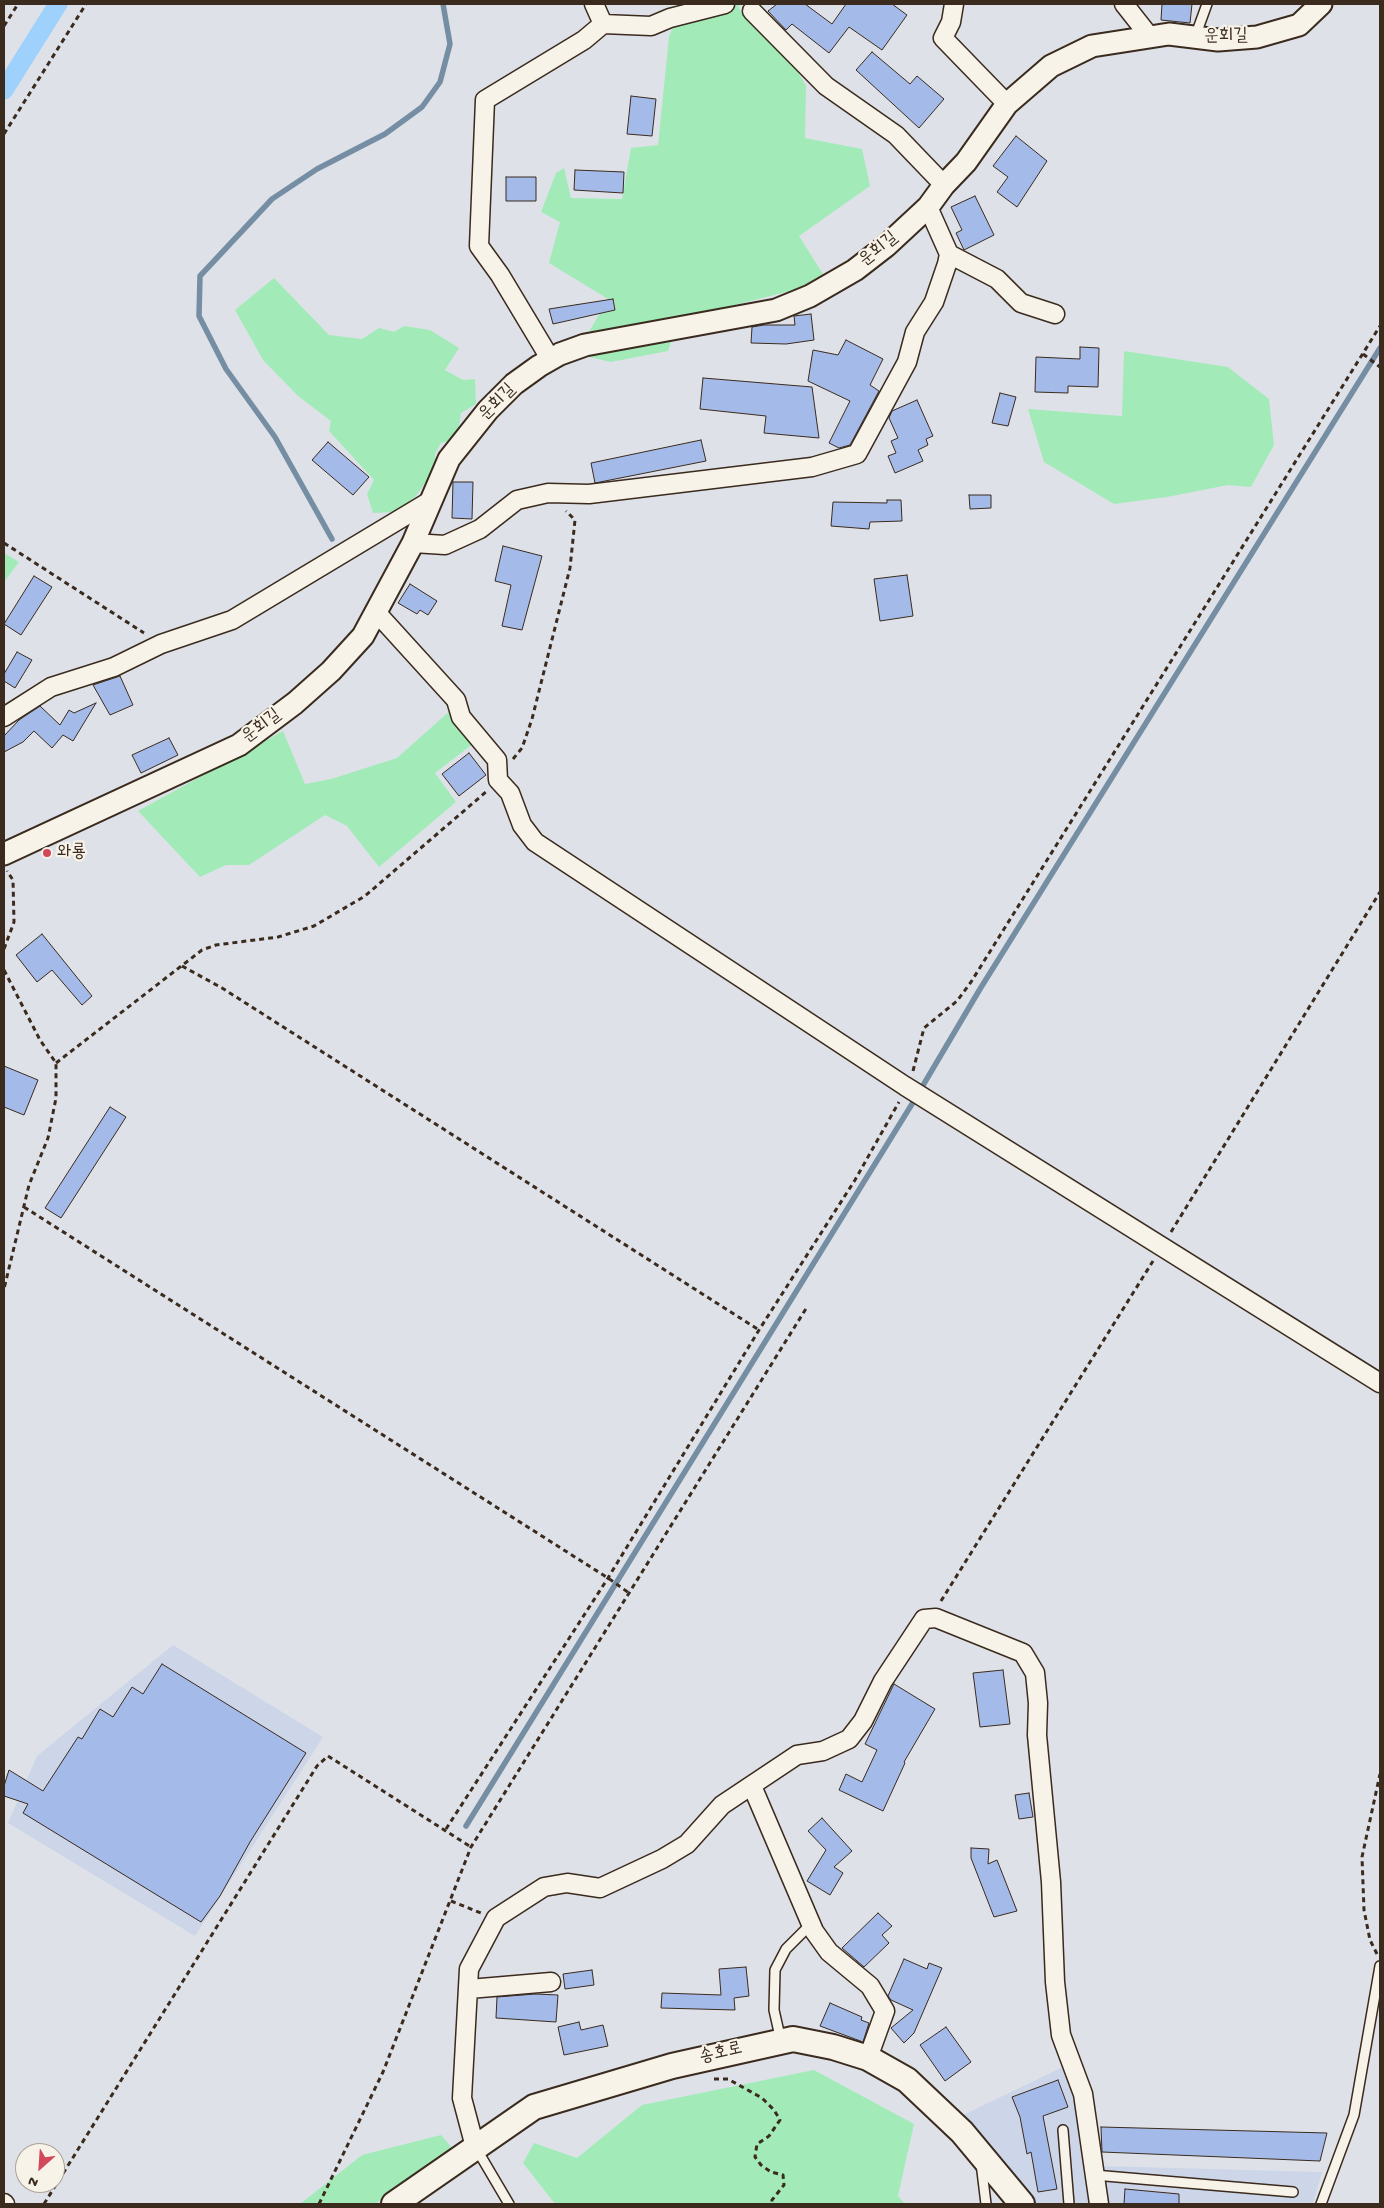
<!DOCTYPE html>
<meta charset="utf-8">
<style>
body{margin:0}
#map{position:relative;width:1384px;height:2208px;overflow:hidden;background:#dee2e8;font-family:"Gochi Hand",sans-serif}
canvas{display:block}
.frame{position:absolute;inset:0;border:5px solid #3b2a1e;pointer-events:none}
.north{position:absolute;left:15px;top:2143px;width:50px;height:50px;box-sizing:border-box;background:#f7f3e8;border:1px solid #aca397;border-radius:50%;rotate:206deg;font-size:14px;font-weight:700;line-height:20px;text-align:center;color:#3b2a1e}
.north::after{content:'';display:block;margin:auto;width:18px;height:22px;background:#d1495b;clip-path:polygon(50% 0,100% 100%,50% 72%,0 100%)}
</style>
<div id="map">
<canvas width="1384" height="2208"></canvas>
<div class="frame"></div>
<div class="north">N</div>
</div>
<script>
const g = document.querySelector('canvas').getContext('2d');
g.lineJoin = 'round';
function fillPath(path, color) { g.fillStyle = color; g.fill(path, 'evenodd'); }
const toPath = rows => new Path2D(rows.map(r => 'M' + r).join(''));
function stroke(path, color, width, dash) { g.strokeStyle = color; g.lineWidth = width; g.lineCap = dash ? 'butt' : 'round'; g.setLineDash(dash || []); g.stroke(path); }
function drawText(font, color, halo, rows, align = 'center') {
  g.font = font + ' "Gochi Hand","Poor Story",sans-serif'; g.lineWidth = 4.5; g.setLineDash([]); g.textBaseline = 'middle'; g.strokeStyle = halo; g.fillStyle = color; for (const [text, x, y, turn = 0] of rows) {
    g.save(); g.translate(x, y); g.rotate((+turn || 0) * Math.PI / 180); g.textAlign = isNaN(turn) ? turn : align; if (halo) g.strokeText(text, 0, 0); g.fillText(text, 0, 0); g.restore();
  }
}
fillPath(toPath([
 [173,1645,323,1737,195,1936,8,1823,37,1756],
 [1065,2066,1080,2126,1100,2166,1322,2172,1313,2204,1028,2204,963,2115]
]), '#cdd6e8');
fillPath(toPath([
 [681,4,738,4,741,12,792,61,806,86,805,138,862,149,870,186,799,236,823,274,798,289,679,319,668,351,611,362,589,357,590,330,608,299,549,263,560,222,541,212,556,173,564,168,571,198,622,199,631,148,658,145,669,37],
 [274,278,329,335,362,339,379,328,394,332,404,326,430,330,459,348,445,370,463,380,475,379,476,404,461,413,457,439,441,443,435,454,437,466,416,496,396,512,373,513,367,494,374,480,329,431,331,421,298,396,263,360,235,310],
 [1124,351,1228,367,1269,399,1274,445,1251,487,1228,485,1167,497,1114,504,1044,462,1028,409,1122,416],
 [4,553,19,562,4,582],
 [452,709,474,743,435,773,456,802,379,867,347,826,325,815,249,865,226,865,200,877,138,811,283,731,305,784,331,779,397,758],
 [814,2070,914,2124,898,2196,905,2204,555,2204,523,2163,534,2143,577,2158,642,2105],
 [441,2135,453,2149,375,2204,300,2204,362,2155]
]), '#a2ebb9');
stroke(toPath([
 [332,539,275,437,226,369,199,316,200,276,272,199,317,169,385,134,422,107,440,82,450,44,443,4],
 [466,1826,912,1104,980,989,1380,348]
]), '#768ea3', 5.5);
stroke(toPath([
 [4,90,58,4]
]), '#9ed1fc', 19);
const building = toPath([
 [777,4,805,4,832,24,846,4,892,4,907,15,882,50,849,27,829,53,792,24,786,30,768,11,777,4],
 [1162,4,1192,4,1190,23,1161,20,1162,4],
 [872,52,910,84,917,76,944,99,919,128,856,70,872,52],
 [631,96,656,99,652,136,627,134,631,96],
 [1016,136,1047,161,1017,207,997,192,1008,177,993,166,1016,136],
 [575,170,624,172,623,193,574,190,575,170],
 [506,177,536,177,536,201,506,201,506,177],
 [975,196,994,235,964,250,956,233,962,230,951,207,975,196],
 [613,299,615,310,553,324,549,309,613,299],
 [811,314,814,340,786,344,751,343,752,327,764,325,795,325,794,316,811,314],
 [846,340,883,359,870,385,879,391,850,445,839,448,829,443,850,401,808,381,813,350,838,355,846,340],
 [1080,347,1099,348,1098,387,1068,386,1068,393,1035,392,1036,357,1080,359,1080,347],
 [703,378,812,387,819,438,764,433,766,416,700,409,703,378],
 [1000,393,1016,397,1008,426,992,423,1000,393],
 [917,400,933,436,926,439,928,445,918,450,923,461,895,473,888,456,896,453,891,441,898,438,889,418,892,411,917,400],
 [701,440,706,461,595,483,591,463,701,440],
 [328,442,369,477,353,495,312,460,328,442],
 [453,482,473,482,472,519,452,518,453,482],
 [969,495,991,495,991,508,970,509,969,495],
 [887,500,901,500,902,521,870,522,869,529,831,526,833,502,887,503,887,500],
 [503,546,542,556,522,630,502,626,511,585,495,581,503,546],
 [907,575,913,616,880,621,874,579,907,575],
 [34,576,52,587,21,635,4,624,34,576],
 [410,584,437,601,428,615,420,610,417,614,398,603,410,584],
 [17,652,32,660,15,688,4,681,4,674,17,652],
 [120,676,133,705,110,715,93,685,120,676],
 [96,703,73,741,63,735,52,748,34,731,23,742,4,752,4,736,19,720,40,706,60,725,69,710,74,713,96,703],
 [169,738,178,755,141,773,132,755,169,738],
 [469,753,486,775,459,796,442,774,469,753],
 [42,934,92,996,82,1005,52,970,37,982,16,955,42,934],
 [4,1066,38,1080,24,1115,4,1107,4,1066],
 [110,1107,126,1117,61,1218,45,1208,110,1107],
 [162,1664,306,1753,250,1842,220,1896,201,1922,23,1813,28,1804,4,1796,4,1786,9,1770,43,1791,78,1737,82,1739,100,1709,113,1717,132,1687,143,1694,162,1664],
 [1003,1670,1010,1724,980,1727,973,1673,1003,1670],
 [894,1684,935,1709,904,1762,905,1763,883,1811,839,1790,846,1774,862,1782,877,1750,865,1744,894,1684],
 [1029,1793,1033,1817,1019,1819,1015,1795,1029,1793],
 [822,1818,852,1851,834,1867,843,1873,830,1895,807,1881,826,1850,808,1831,822,1818],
 [971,1848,989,1849,988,1864,997,1860,1017,1911,994,1917,971,1858,971,1848],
 [878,1913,892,1926,882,1935,889,1943,864,1967,842,1948,878,1913],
 [904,1959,927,1969,929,1963,942,1968,914,2033,904,2043,891,2028,913,2010,891,2000,888,1996,904,1959],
 [746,1967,749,1996,734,1998,735,2010,661,2008,662,1993,721,1995,719,1969,746,1967],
 [592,1970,594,1985,565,1989,563,1974,592,1970],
 [535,1994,558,1995,556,2022,496,2018,497,1997,535,1994],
 [830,2003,862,2017,861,2020,869,2023,863,2042,820,2026,830,2003],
 [579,2022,581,2030,603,2025,608,2046,564,2055,558,2027,579,2022],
 [946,2027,971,2062,945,2081,920,2045,946,2027],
 [1058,2080,1068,2107,1043,2116,1057,2189,1038,2192,1031,2152,1027,2154,1020,2117,1012,2097,1058,2080],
 [1101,2127,1327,2133,1320,2161,1102,2152,1101,2127],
 [1125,2189,1179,2194,1179,2204,1124,2204,1125,2189]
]);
fillPath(building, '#a4bae8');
stroke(building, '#3b2a1e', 1);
const service = toPath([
 [1195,37,1207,4],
 [781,2041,774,2010,775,1970,786,1949,811,1924],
 [1063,2130,1069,2204],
 [476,2148,509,2204],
 [981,2163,986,2204],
 [1094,2175,1293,2192],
 [1321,2204,1354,2115,1380,1966]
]);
const minor = toPath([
 [594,4,603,24],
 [954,4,951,22,943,38,1007,104],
 [1124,4,1150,37],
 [752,11,826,86,896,135,944,185],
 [949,254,997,279,1021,303,1055,314],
 [551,360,500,275,479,246,485,100,584,40,603,24,651,26,670,18,725,4],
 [413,543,445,545,480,529,517,500,548,493,589,494,812,467,857,454,907,362,915,332,934,302,947,264,949,254,928,207],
 [376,612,456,700,461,717,497,760,498,780,510,793,522,825,535,842,905,1086,1380,1383],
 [4,717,51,687,114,667,161,644,232,620,430,501],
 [752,1786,814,1931,829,1952,870,1986,885,2011,868,2058],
 [469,1989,551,1982],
 [475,2147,462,2098,469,1969,496,1918,544,1887,567,1883,600,1888,662,1859,687,1844,722,1805,797,1755,823,1751,849,1739,863,1721,883,1681,924,1619,936,1618,1023,1653,1035,1673,1038,1703,1037,1735,1051,1882,1055,1982,1061,2035,1083,2094,1099,2204],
 [4,2203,5,2204]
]);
const tertiary = toPath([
 [4,854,239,745,295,703,331,671,363,636,413,543,449,459,488,410,514,384,539,366,560,354,585,345,776,310,810,296,855,270,886,246,928,207,944,185,966,162,1007,104,1051,66,1092,46,1169,34,1218,40,1257,37,1299,25,1321,4]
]);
const secondary = toPath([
 [394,2204,534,2107,672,2066,793,2039,833,2047,868,2058,907,2080,962,2132,1022,2204]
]);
stroke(service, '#3b2a1e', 12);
stroke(minor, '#3b2a1e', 21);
stroke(tertiary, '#3b2a1e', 25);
stroke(secondary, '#3b2a1e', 28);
stroke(toPath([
 [4,26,18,4],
 [4,134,86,4],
 [1363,354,1380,367],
 [4,543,144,633],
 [513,759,522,748,532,719,570,568,575,520,566,511],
 [4,949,14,922,13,880,7,871],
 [182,966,222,988,759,1330],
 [4,970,40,1040,56,1063,56,1098,48,1138,29,1185,4,1289],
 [56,1063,202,950,216,945,278,937,314,926,365,896,487,791],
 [913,1071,924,1028,957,1001,971,982,1380,326],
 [24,1207,608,1578,629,1593],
 [1171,1232,1380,892],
 [941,1601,1153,1261],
 [446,1829,608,1578,759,1330,855,1180,899,1102],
 [451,1901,481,1913],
 [1377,1954,1370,1940,1364,1910,1362,1857,1380,1774],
 [714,2079,728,2079,762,2098,774,2110,780,2120,769,2136,757,2144,755,2157,761,2165,771,2172,783,2175,784,2185,772,2200,772,2204],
 [44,2204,317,1766,328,1756,471,1847],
 [319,2204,383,2072,471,1847,807,1307]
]), '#3b2a1e', 3, [5, 4]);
stroke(service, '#f7f3e8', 9);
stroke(minor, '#f7f3e8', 18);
stroke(tertiary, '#f7f3e8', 21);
stroke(secondary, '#f7f3e8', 24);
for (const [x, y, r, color] of [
 [47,853,5,"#d1495b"]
]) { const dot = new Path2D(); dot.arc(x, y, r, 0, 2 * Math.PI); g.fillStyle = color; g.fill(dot); stroke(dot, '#f7f3e8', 2); }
drawText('18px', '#3b2a1e', '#f7f3e8', [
 ["운회길",1226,37,-1],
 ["운회길",879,250,-39],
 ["운회길",498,403,-45],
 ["운회길",262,727,-37],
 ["송호로",721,2054,-13]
]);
drawText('18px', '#3b2a1e', '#f7f3e8', [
 ["와룡",57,853]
], 'left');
</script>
